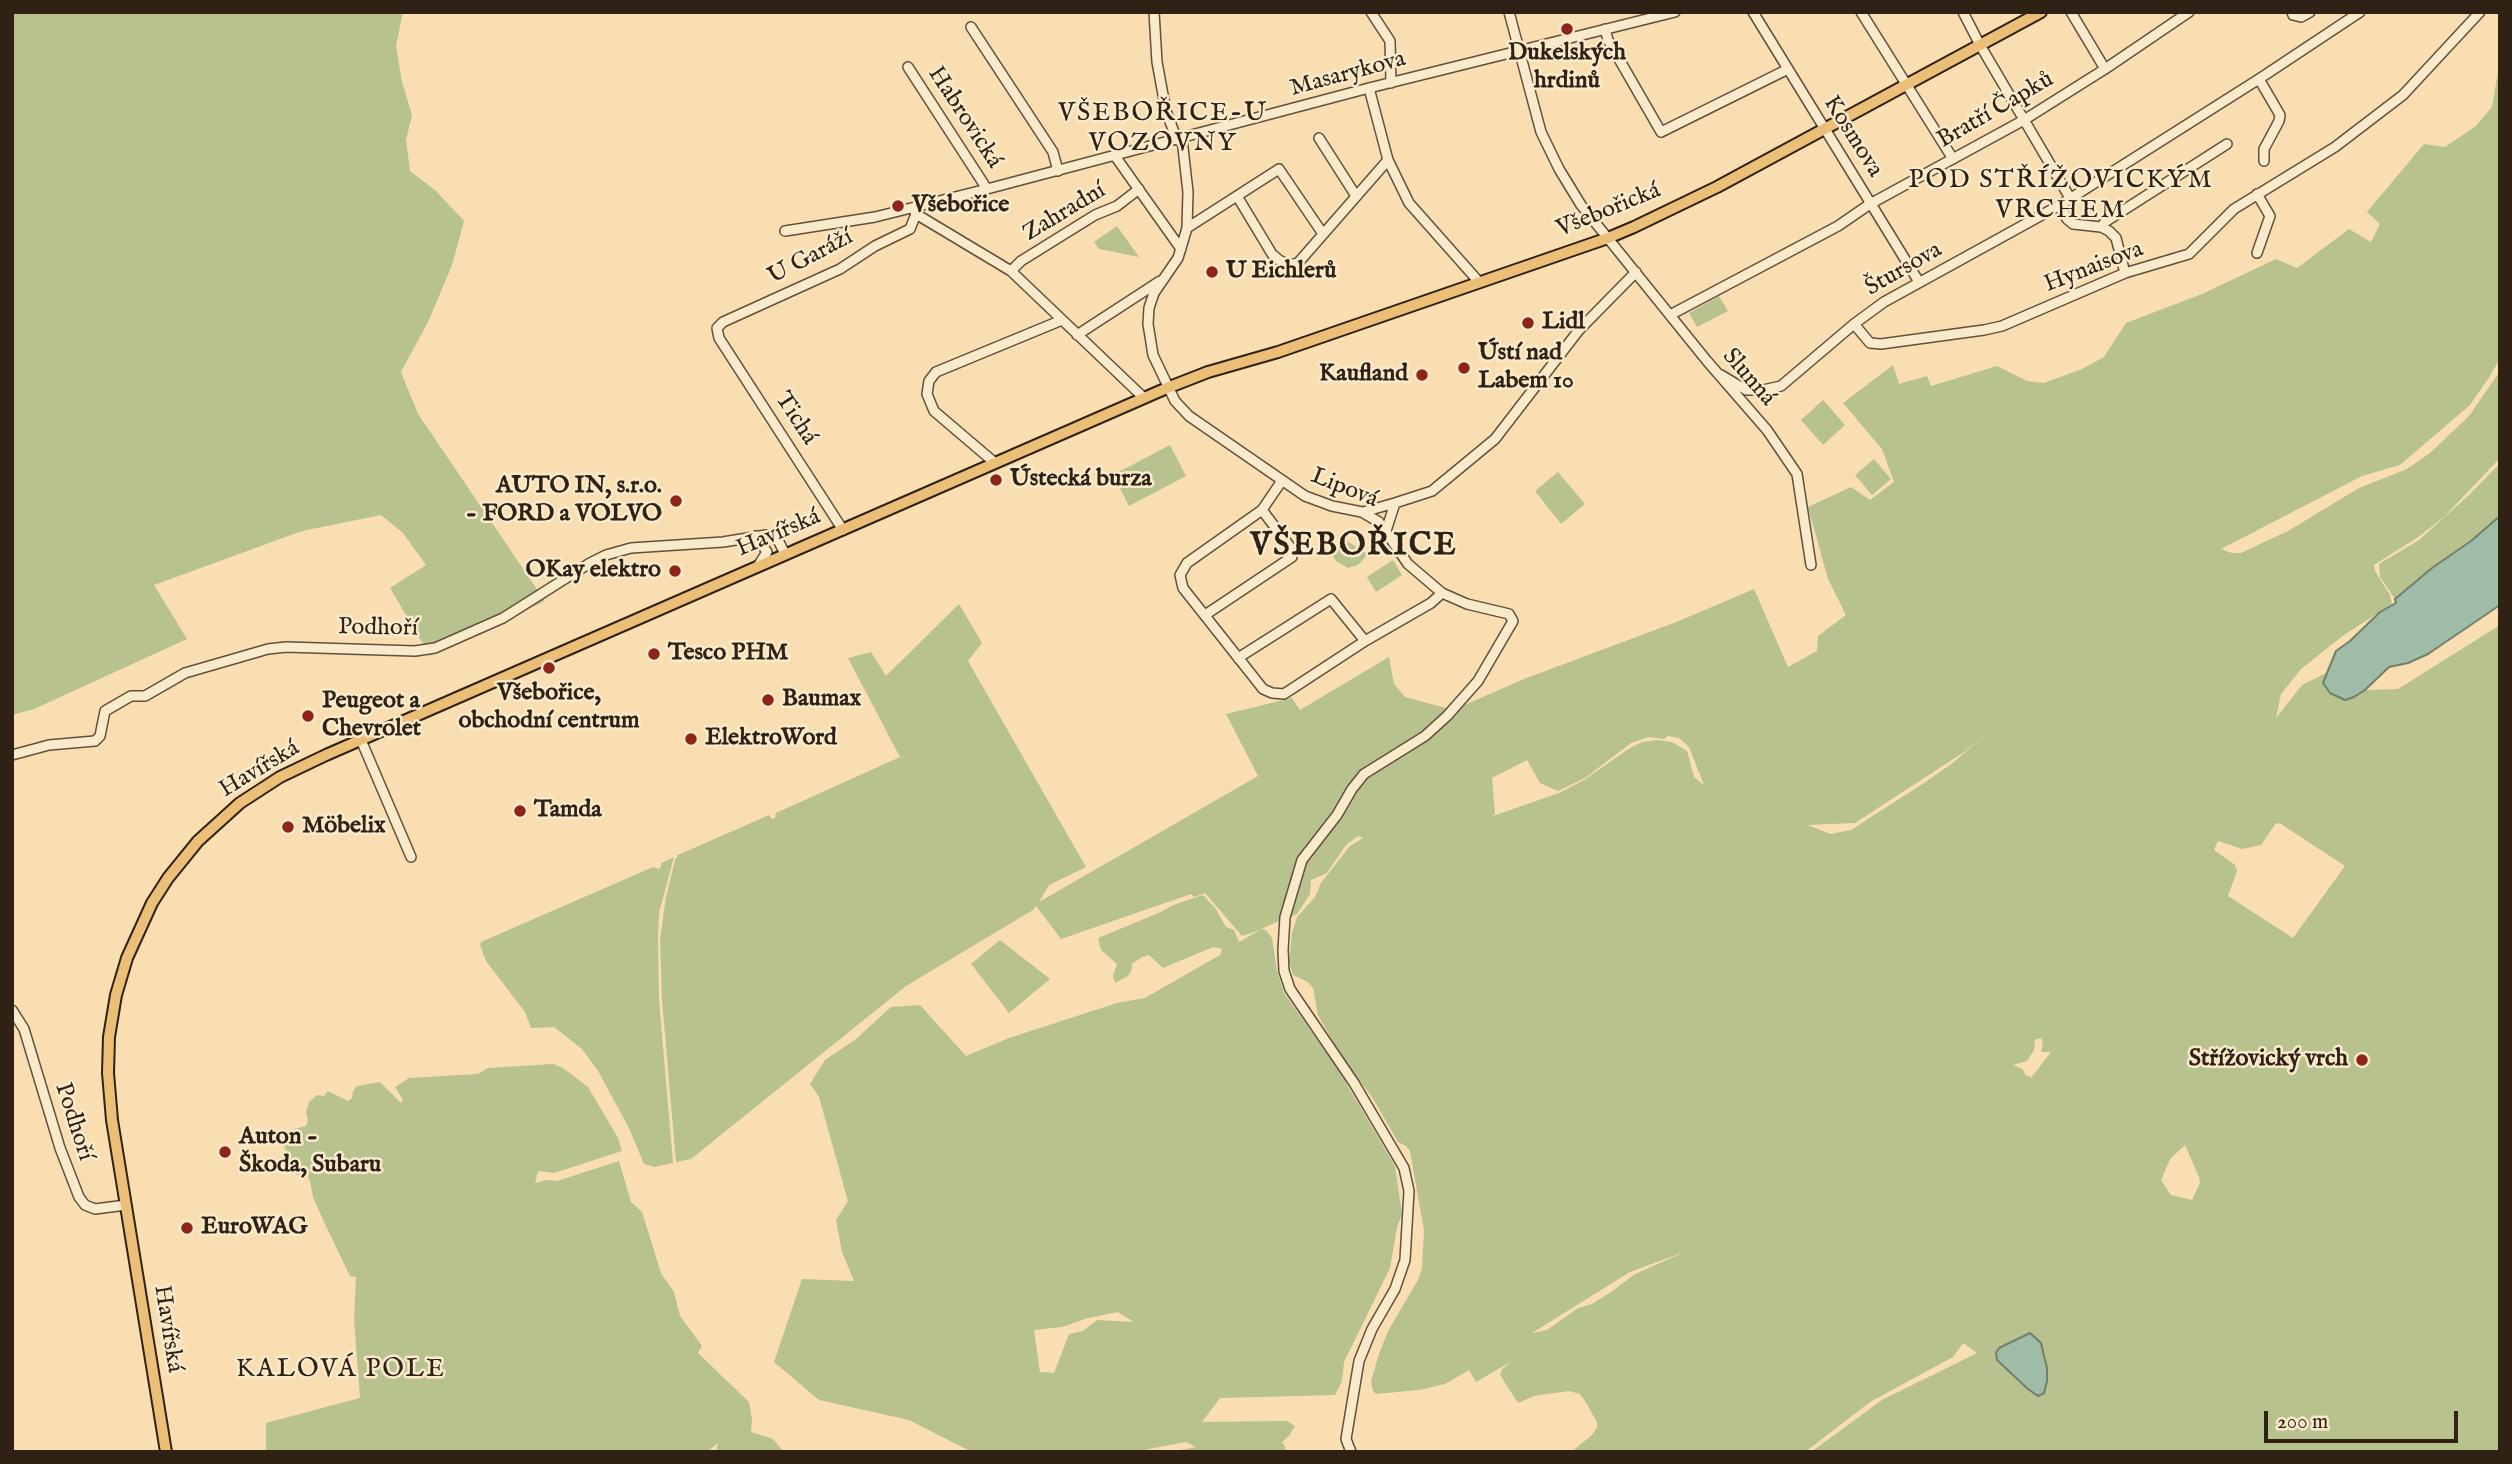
<!DOCTYPE html>
<meta charset="utf-8">
<style>
body{margin:0}
#map{position:relative;width:2512px;height:1464px;overflow:hidden;background:#f8deb0;font-family:"IM FELL English",serif}
canvas{display:block}
.frame{position:absolute;inset:0;border:14px solid #302115;pointer-events:none}
.scale{position:absolute;left:2264px;top:1411px;width:194px;height:32px;box-sizing:border-box;border:4px solid #302115;border-top:0;padding-left:9px;font-size:21px;line-height:24px;white-space:nowrap;color:#302115;-webkit-text-stroke:5px #faeacc;paint-order:stroke}
</style>
<div id="map">
<canvas width="2512" height="1464"></canvas>
<div class="frame"></div>
<div class="scale">200 m</div>
</div>
<script>
const g = document.querySelector('canvas').getContext('2d');
g.lineJoin = 'round';
function fillPath(path, color) { g.fillStyle = color; g.fill(path, 'evenodd'); }
const toPath = rows => new Path2D(rows.map(r => 'M' + r).join(''));
function stroke(path, color, width, dash) { g.strokeStyle = color; g.lineWidth = width; g.lineCap = dash ? 'butt' : 'round'; g.setLineDash(dash || []); g.stroke(path); }
function drawText(font, color, halo, rows, align = 'center') {
  g.font = font + ' "IM FELL English",serif'; g.lineWidth = 5; g.setLineDash([]); g.textBaseline = 'middle'; g.strokeStyle = halo; g.fillStyle = color; for (const [text, x, y, turn = 0] of rows) {
    g.save(); g.translate(x, y); g.rotate((+turn || 0) * Math.PI / 180); g.textAlign = isNaN(turn) ? turn : align; if (halo) g.strokeText(text, 0, 0); g.fillText(text, 0, 0); g.restore();
  }
}
fillPath(toPath([
 [12,12,403,12,396,46,402,82,412,115,406,140,410,171,436,191,464,221,452,265,429,320,401,372,418,414,545,601,430,656,390,588,426,565,403,533,381,515,302,531,154,585,187,639,34,709,12,715],
 [2500,60,2500,358,2490,376,2470,405,2400,465,2362,476,2221,549,2232,553,2241,553,2288,531,2359,488,2407,469,2430,453,2469,416,2500,371,2500,458,2444,517,2418,537,2374,565,2375,571,2390,595,2392,604,2344,635,2301,669,2281,694,2276,718,2302,685,2326,673,2323,683,2330,693,2354,697,2365,690,2398,689,2500,625,2500,1452,1811,1452,1882,1400,1977,1353,1963,1343,1953,1357,1870,1402,1805,1452,1571,1452,1591,1436,1597,1428,1597,1422,1585,1401,1580,1394,1569,1391,1534,1396,1518,1403,1500,1375,1502,1369,1512,1361,1476,1382,1469,1370,1445,1384,1419,1390,1376,1394,1373,1391,1371,1381,1379,1354,1388,1331,1418,1280,1422,1268,1424,1231,1410,1151,1406,1146,1398,1142,1372,1097,1341,1056,1318,1015,1313,988,1308,982,1293,975,1289,961,1292,933,1297,917,1315,897,1321,883,1350,846,1363,838,1358,836,1346,845,1327,873,1311,880,1310,894,1297,914,1279,924,1279,921,1261,929,1266,930,1272,938,1277,971,1284,993,1339,1071,1395,1166,1402,1214,1397,1227,1390,1268,1344,1362,1342,1381,1335,1395,1220,1398,1202,1422,1287,1421,1295,1426,1289,1436,1281,1443,1284,1444,1286,1452,1170,1452,1196,1447,1186,1442,1133,1452,972,1452,909,1420,819,1400,774,1362,802,1279,854,1281,842,1252,836,1220,848,1201,819,1097,810,1084,825,1060,856,1039,891,1007,920,1005,966,1056,1009,1038,1117,1003,1145,998,1220,955,1222,949,1213,947,1163,968,1149,955,1142,957,1132,964,1132,969,1128,976,1115,983,1113,976,1117,964,1101,950,1098,938,1161,912,1173,905,1203,895,1216,909,1226,927,1234,930,1239,942,1260,930,1242,936,1205,893,1194,897,1191,894,1061,939,1036,906,1033,910,906,986,691,1159,676,1162,662,1000,660,939,666,897,675,860,678,855,769,815,772,819,775,818,776,813,900,757,848,658,871,652,886,676,959,604,982,643,968,661,1086,867,1049,885,1039,902,1258,776,1226,714,1292,698,1300,710,1389,657,1394,684,1405,697,1453,710,1524,679,1679,621,1754,589,1788,667,1817,651,1818,636,1846,615,1828,579,1808,507,1851,487,1870,500,1894,482,1882,449,1843,403,1893,365,1899,384,1927,376,1931,386,1997,366,2027,381,2044,383,2082,369,2104,357,2126,323,2202,294,2276,259,2297,268,2349,229,2371,242,2380,224,2367,212,2424,144,2445,147,2476,126,2492,107],
 [1989,732,1950,765,1924,783,1851,830,1830,834,1808,825,1855,823,1964,752],
 [1668,736,1679,738,1689,747,1704,785,1694,777,1687,751,1672,742,1657,740,1642,742,1630,748,1584,780,1559,793,1490,817,1495,814,1492,778,1527,760,1540,783,1558,791,1585,778,1631,743,1649,737,1664,739],
 [2276,823,2281,824,2345,866,2293,938,2228,896,2237,871,2235,865,2214,850,2218,841,2242,849,2261,845],
 [2041,1038,2043,1042,2041,1052,2051,1052,2031,1078,2028,1075,2027,1077,2022,1069,2013,1065,2027,1061,2034,1050,2035,1040],
 [2185,1145,2199,1177,2200,1183,2192,1200,2171,1195,2161,1180,2170,1159],
 [1687,1251,1635,1274,1611,1292,1592,1304,1578,1308,1547,1330,1532,1333,1630,1272],
 [1118,1312,1134,1322,1097,1320,1083,1331,1069,1334,1054,1373,1040,1372,1034,1330,1062,1327,1088,1318],
 [2026,1334,2044,1351,2047,1381,2044,1393,2028,1389,1998,1360,1999,1348],
 [1117,226,1139,257,1099,249,1094,242],
 [1719,296,1728,311,1697,327,1689,313],
 [1823,400,1845,425,1823,445,1801,420],
 [1170,445,1186,476,1129,506,1113,475],
 [1874,459,1891,479,1872,495,1855,475],
 [2500,463,2500,516,2471,541,2432,568,2395,599,2380,577,2379,564,2419,540,2470,494],
 [1558,472,1585,504,1561,524,1535,491],
 [1345,540,1368,554,1358,565,1348,568,1336,561,1332,555,1336,544],
 [1393,560,1402,575,1376,592,1367,577],
 [674,857,659,913,658,938,659,1000,673,1163,654,1167,644,1164,629,1128,598,1071,582,1049,554,1027,531,1028,525,1012,486,961,480,945,481,942,653,867,658,869,661,867,661,863],
 [1000,940,1050,979,1009,1013,971,964],
 [553,1064,563,1068,588,1087,618,1138,622,1151,554,1173,538,1171,535,1183,547,1180,557,1181,619,1161,631,1202,642,1212,661,1273,674,1292,680,1316,702,1346,698,1353,749,1402,752,1420,751,1432,773,1439,784,1452,716,1452,718,1443,707,1452,266,1452,266,1423,360,1398,354,1319,356,1277,350,1276,325,1224,313,1197,310,1181,307,1175,297,1175,280,1137,283,1132,306,1126,308,1120,306,1112,309,1102,317,1095,324,1096,328,1091,348,1101,352,1098,353,1091,357,1086,380,1082,401,1103,403,1100,395,1087,409,1078,478,1074,488,1068]
]), '#b8c28e');
const water = toPath([
 [2500,516,2500,605,2428,654,2408,663,2389,667,2365,690,2354,697,2345,700,2330,693,2323,683,2336,651,2350,641,2380,612,2396,603,2395,599,2432,568,2471,541,2500,516],
 [2030,1333,2041,1343,2047,1368,2047,1381,2044,1393,2038,1396,2028,1389,1997,1360,1996,1353,1999,1348,2030,1333]
]);
fillPath(water, '#9fbda6');
stroke(water, '#737f6c', 2);
const minor = toPath([
 [1154,12,1157,62,1166,111,1177,140],
 [1371,12,1390,41,1391,83],
 [1509,12,1541,132,1559,169,1581,205,1707,361,1767,430,1797,474,1811,565],
 [1753,12,1919,282],
 [1861,12,1953,159],
 [1963,12,1980,45,2070,198],
 [2071,12,2105,69],
 [2292,12,2293,15,2301,17,2310,12],
 [971,27,1053,152,1058,171],
 [1605,29,1608,40,1661,132,1788,69],
 [908,67,987,189],
 [2259,79,2280,115,2279,121,2264,149,2264,161],
 [1369,88,1388,160,1409,203,1479,282],
 [1319,138,1356,196],
 [1182,139,1188,192,1187,228,1178,258,1154,293,1149,308,1148,324,1153,355,1175,401,1189,416,1305,496,1332,506,1362,512,1379,522,1408,564,1442,593,1467,604,1509,614,1513,621,1478,681,1447,716,1425,736,1364,774,1352,789,1337,815,1302,860,1285,917,1283,950,1284,971,1290,989,1354,1083,1404,1168,1409,1191,1405,1260,1395,1289,1372,1329,1359,1361,1346,1439,1351,1452],
 [1115,156,1181,249],
 [1237,196,1272,254,1279,260,1289,265,1298,263,1388,160],
 [2060,205,2067,219,2073,224,2101,227,2109,231,2116,238,2125,273],
 [914,209,916,214,1011,271,1144,398],
 [2101,227,2105,222,2227,144],
 [1187,228,1279,169,1323,234],
 [785,231,875,217,987,189,1369,88,1675,12],
 [2257,253,2270,216,2257,194],
 [1011,271,1021,261,1095,215,1117,206,1139,189],
 [1670,315,1838,226,1870,204,2024,120,2105,69,2189,12],
 [1854,324,1870,343,1881,344,1984,330,2002,326,2125,273,2189,254,2234,209,2335,147,2403,95,2480,12],
 [1077,335,1160,281],
 [1721,375,1746,390,1763,390,1781,386,1854,324,1884,302,2060,205,2259,79,2360,12],
 [995,463,934,411,927,394,929,381,936,372,1062,320],
 [1281,482,1262,510,1187,563,1180,575,1183,588,1263,689,1272,693,1284,694,1365,641,1431,603,1442,593],
 [1363,512,1395,503],
 [843,530,719,338,717,328,723,322,840,269,875,246,910,229,916,214],
 [1386,531,1395,503,1432,491,1495,439,1579,330,1636,272],
 [756,536,767,552,758,566],
 [1205,615,1292,557,1291,548,1262,510],
 [1238,658,1331,599,1365,641],
 [361,740,411,857],
 [12,755,49,745,95,741,100,736,105,711,131,696,145,696,185,673,268,649,286,647,415,651,435,648,503,618,590,563,606,555,631,548,723,542,766,535,778,540,785,554],
 [12,1010,24,1029,60,1148,79,1197,85,1205,95,1209,126,1205]
]);
const major = toPath([
 [166,1452,112,1120,108,1073,109,1037,116,995,127,958,152,903,168,878,198,841,240,803,280,777,326,755,1167,388,1208,372,1278,352,1608,238,1634,227,1717,187,2041,12]
]);
stroke(minor, '#62503c', 12);
stroke(major, '#302115', 14);
stroke(minor, '#faeacc', 9);
stroke(major, '#ecbf78', 10);
for (const [x, y, r, color] of [
 [1567,29,7,"#8f2418"],
 [898,206,7,"#8f2418"],
 [1212,272,7,"#8f2418"],
 [1528,323,7,"#8f2418"],
 [1464,368,7,"#8f2418"],
 [1422,375,7,"#8f2418"],
 [996,480,7,"#8f2418"],
 [676,501,7,"#8f2418"],
 [675,571,7,"#8f2418"],
 [654,654,7,"#8f2418"],
 [549,668,7,"#8f2418"],
 [768,700,7,"#8f2418"],
 [308,716,7,"#8f2418"],
 [691,739,7,"#8f2418"],
 [520,811,7,"#8f2418"],
 [288,827,7,"#8f2418"],
 [2362,1060,7,"#8f2418"],
 [225,1152,7,"#8f2418"],
 [187,1228,7,"#8f2418"]
]) { const dot = new Path2D(); dot.arc(x, y, r, 0, 2 * Math.PI); g.fillStyle = color; g.fill(dot); stroke(dot, '#faeacc', 2.5); }
drawText('bold 24px', '#302115', '#faeacc', [
 ["Dukelských",1567,54,"center"],
 ["hrdinů",1567,82,"center"],
 ["Všebořice",912,206],
 ["U Eichlerů",1226,272],
 ["Lidl",1542,323],
 ["Ústí nad",1478,354],
 ["Labem 10",1478,382],
 ["Kaufland",1408,375,"right"],
 ["Ústecká burza",1010,480],
 ["AUTO IN, s.r.o.",662,487,"right"],
 ["- FORD a VOLVO",662,515,"right"],
 ["OKay elektro",661,571,"right"],
 ["Tesco PHM",668,654],
 ["Všebořice,",549,694,"center"],
 ["obchodní centrum",549,722,"center"],
 ["Baumax",782,700],
 ["Peugeot a",322,702],
 ["Chevrolet",322,730],
 ["ElektroWord",705,739],
 ["Tamda",534,811],
 ["Möbelix",302,827],
 ["Střížovický vrch",2348,1060,"right"],
 ["Auton -",239,1138],
 ["Škoda, Subaru",239,1166],
 ["EuroWAG",201,1228]
], 'left');
drawText('24px', '#302115', '#faeacc', [
 ["Masarykova",1348,75,-15],
 ["Bratří Čapků",1996,111,-30],
 ["Habrovická",964,118,57],
 ["Kosmova",1852,137,58],
 ["Všebořická",1609,211,-22],
 ["Zahradní",1065,213,-31],
 ["U Garáží",811,258,-28],
 ["Hynaisova",2094,268,-21],
 ["Štursova",1904,270,-30],
 ["Slunná",1748,378,49],
 ["Tichá",795,419,57],
 ["Lipová",1344,489,22],
 ["Havířská",779,534,-23],
 ["Podhoří",378,629,1],
 ["Havířská",260,770,-31],
 ["Podhoří",73,1122,72],
 ["Havířská",167,1329,81]
]);
g.letterSpacing = '2px';
drawText('26px', '#302115', '#faeacc', [
 ["VŠEBOŘICE-U",1163,115],
 ["VOZOVNY",1163,145],
 ["POD STŘÍŽOVICKÝM",2061,182],
 ["VRCHEM",2061,212],
 ["KALOVÁ POLE",341,1371]
]);
g.letterSpacing = '0px';
g.letterSpacing = '2px';
drawText('bold 32px', '#302115', '#faeacc', [
 ["VŠEBOŘICE",1354,547]
]);
g.letterSpacing = '0px';
</script>
